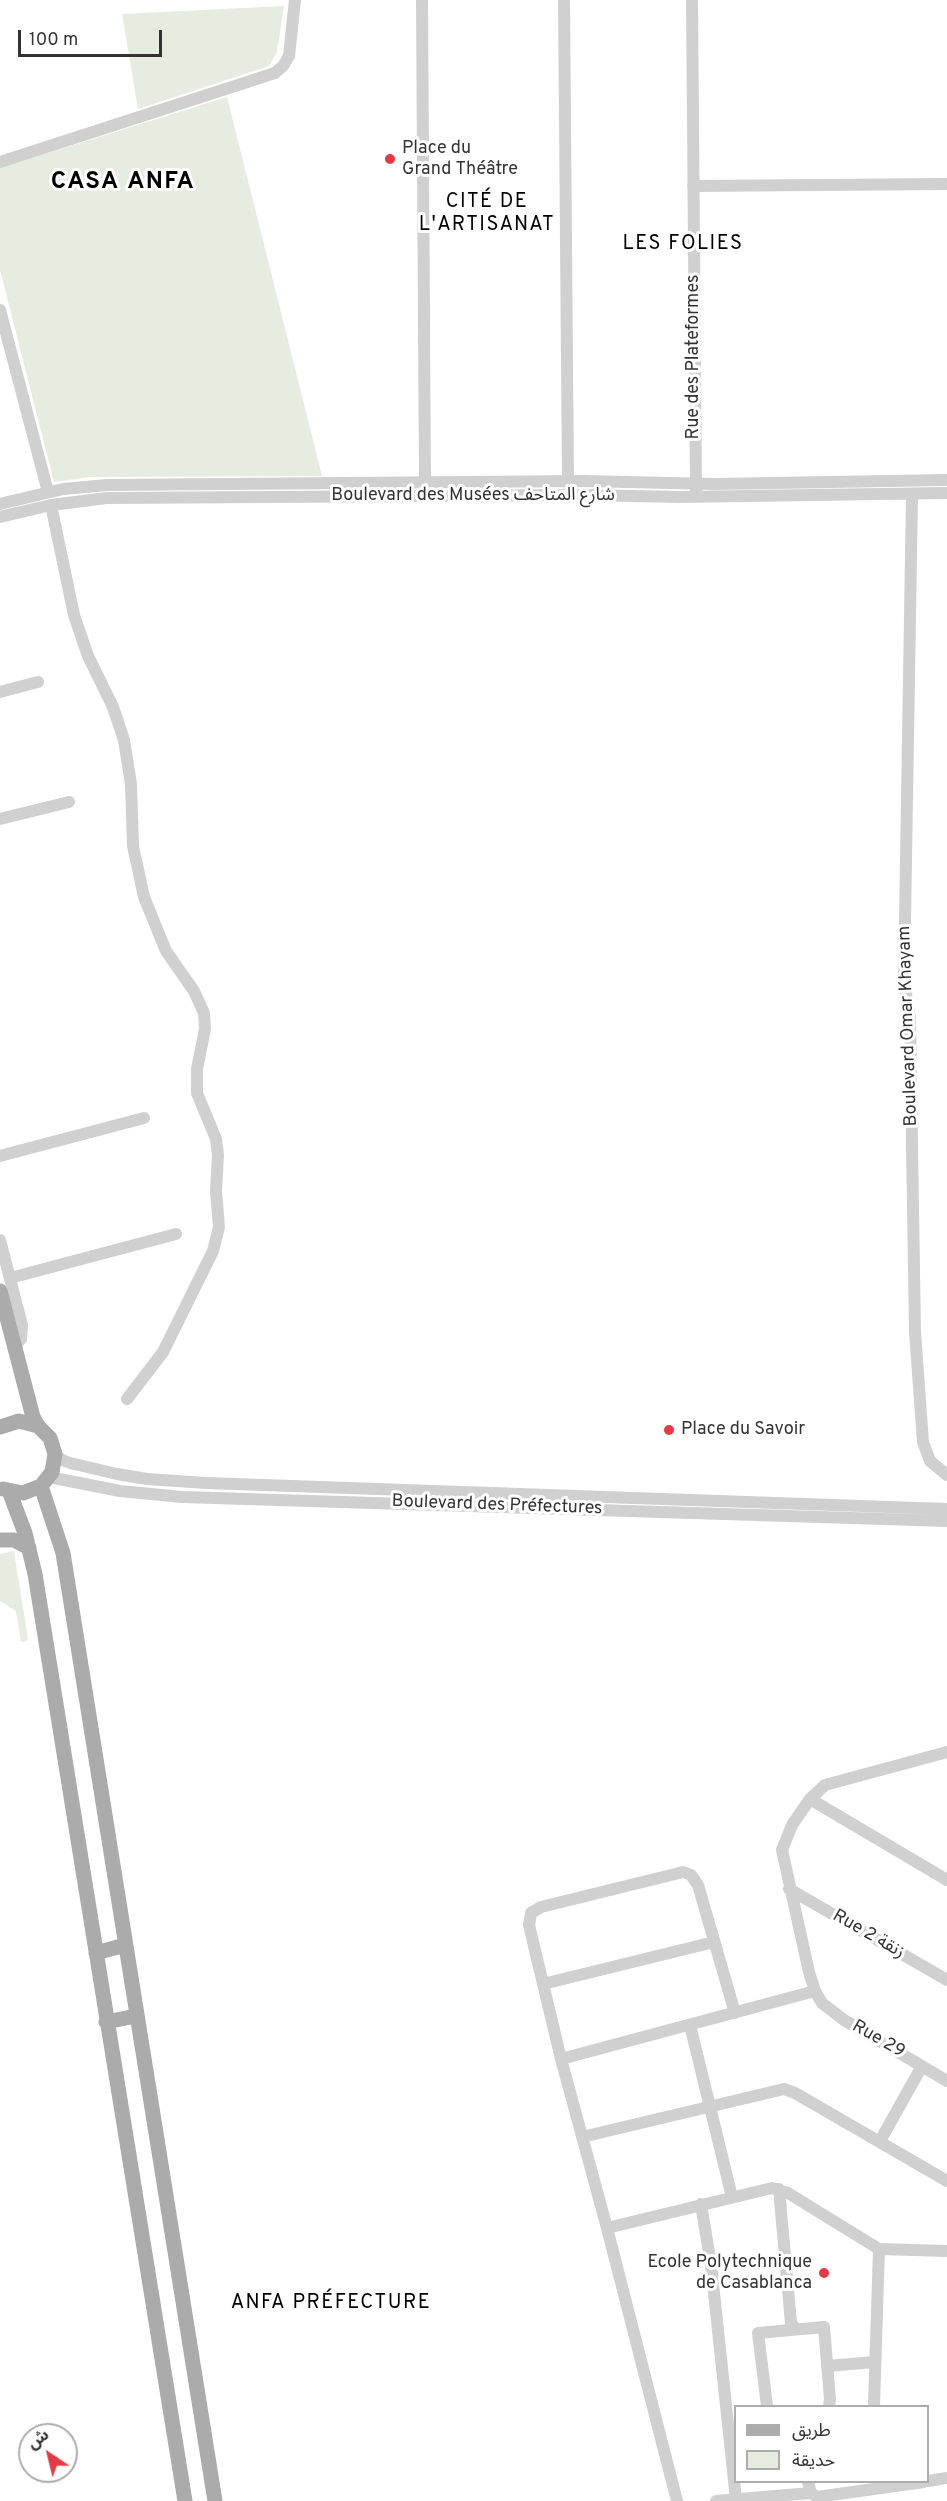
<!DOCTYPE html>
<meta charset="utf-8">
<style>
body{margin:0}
#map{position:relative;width:947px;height:2501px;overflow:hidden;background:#fff;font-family:Overpass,"Noto Sans Arabic",sans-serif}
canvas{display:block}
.legend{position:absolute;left:734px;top:2405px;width:195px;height:78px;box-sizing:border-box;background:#fff;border:2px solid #adadad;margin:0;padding:8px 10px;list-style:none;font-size:18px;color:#333}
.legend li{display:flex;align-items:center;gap:12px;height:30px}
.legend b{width:30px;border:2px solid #adadad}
.north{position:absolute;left:18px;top:2423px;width:60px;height:60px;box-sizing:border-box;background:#fff;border:2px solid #adadad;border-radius:50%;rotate:325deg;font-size:16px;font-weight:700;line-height:24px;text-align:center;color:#333}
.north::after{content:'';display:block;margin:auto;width:21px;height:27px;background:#e63946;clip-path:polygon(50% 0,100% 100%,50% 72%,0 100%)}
.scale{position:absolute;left:18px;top:30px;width:144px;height:27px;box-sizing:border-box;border:3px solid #333;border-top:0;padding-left:8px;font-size:18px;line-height:21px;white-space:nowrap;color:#333;-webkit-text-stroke:4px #fff;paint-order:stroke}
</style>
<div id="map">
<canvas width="947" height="2501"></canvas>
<ul class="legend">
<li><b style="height:8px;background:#ababab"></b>طريق</li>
<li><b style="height:16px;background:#e6ecdf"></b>حديقة</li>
</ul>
<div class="north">ش</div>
<div class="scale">100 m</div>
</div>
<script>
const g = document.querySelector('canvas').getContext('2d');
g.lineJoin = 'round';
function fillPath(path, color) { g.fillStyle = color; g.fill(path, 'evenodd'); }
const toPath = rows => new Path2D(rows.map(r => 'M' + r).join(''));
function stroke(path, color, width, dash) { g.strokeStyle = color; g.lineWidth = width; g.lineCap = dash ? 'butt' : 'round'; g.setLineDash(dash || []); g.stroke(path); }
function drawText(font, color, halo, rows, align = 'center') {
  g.font = font + ' Overpass,"Noto Sans Arabic",sans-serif'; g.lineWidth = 6; g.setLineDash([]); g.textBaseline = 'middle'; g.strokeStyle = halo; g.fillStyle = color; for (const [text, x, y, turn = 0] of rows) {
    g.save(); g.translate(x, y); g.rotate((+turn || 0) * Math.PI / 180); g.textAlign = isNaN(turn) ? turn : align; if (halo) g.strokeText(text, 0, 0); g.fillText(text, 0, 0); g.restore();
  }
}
fillPath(toPath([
 [284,6,277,52,269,66,138,109,122,14],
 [227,97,322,476,90,477,54,482,0,270,0,168],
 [14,1551,28,1640,21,1642,16,1611,0,1601,0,1554]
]), '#e6ecdf');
stroke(toPath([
 [422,0,425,483],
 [564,0,568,482],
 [692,0,696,491],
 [0,162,275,73,283,66,289,56,295,0],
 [693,186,947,184],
 [0,310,48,492],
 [912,495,904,981,910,1018,915,1332,923,1442,930,1461,947,1475],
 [0,504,63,489,107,485,584,481,714,484,947,480],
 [51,505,74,615,88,656,113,707,124,740,131,784,133,846,144,897,166,951,194,991,204,1013,205,1029,197,1069,197,1093,216,1139,218,1155,216,1191,219,1227,213,1251,163,1352,127,1399],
 [0,517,51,505,107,498,584,495,680,497,947,493],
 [0,692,38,682],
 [0,819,69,802],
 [0,1156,144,1118],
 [0,1240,22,1325,21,1339,14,1347],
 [10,1278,176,1234],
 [55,1454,62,1460,70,1463,117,1474,147,1479,206,1483,947,1509],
 [49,1477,120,1491,182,1497,947,1521],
 [947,1752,825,1785,810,1799,792,1825,782,1850,809,1972,815,1991,822,2003,844,2020,947,2081],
 [810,1799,947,1880],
 [789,1889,947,1980],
 [543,1984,714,1942],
 [690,2025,732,2197],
 [561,2059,815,1991],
 [582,2137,784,2089,795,2093,947,2181],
 [880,2141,922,2066],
 [779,2189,791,2323,795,2328],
 [701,2204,711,2265,736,2499],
 [607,2228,772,2188,788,2193,879,2249,947,2251],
 [827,2366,875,2362],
 [767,2406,758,2333,824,2327,830,2399,829,2406],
 [874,2406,879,2249],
 [928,2481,947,2478],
 [808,2482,811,2493,817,2497,924,2482],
 [677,2501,607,2228,561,2059,529,1925,531,1913,541,1907,675,1874,683,1872,691,1875,698,1885,735,2013],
 [716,2501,811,2493]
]), '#d0d0d0', 12);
stroke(toPath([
 [0,1291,33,1417,38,1426],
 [0,1427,19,1421,38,1426,50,1438,55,1454,52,1472,41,1486,23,1493,3,1489],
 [41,1486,63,1553,215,2501],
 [9,1491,25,1533,35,1574,185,2501],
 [0,1540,14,1540,29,1548],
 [96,1953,125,1945],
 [106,2022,136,2016]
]), '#ababab', 15);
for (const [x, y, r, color] of [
 [390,159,6,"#e63946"],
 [669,1430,6,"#e63946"],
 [824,2273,6,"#e63946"]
]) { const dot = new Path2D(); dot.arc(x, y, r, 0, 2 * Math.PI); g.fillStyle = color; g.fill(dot); stroke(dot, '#fff', 2); }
drawText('18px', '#333', '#fff', [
 ["Place du",402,149],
 ["Grand Théâtre",402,170],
 ["Place du Savoir",681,1430],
 ["Ecole Polytechnique",812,2263,"right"],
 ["de Casablanca",812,2284,"right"]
], 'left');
drawText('18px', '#333', '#fff', [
 ["Rue des Plateformes",694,357,-90],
 ["Boulevard des Musées شارع المتاحف",473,496],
 ["Boulevard Omar Khayam",909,1026,-92],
 ["Boulevard des Préfectures",497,1506,2],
 ["Rue 2 زنقة",868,1935,30],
 ["Rue 29",878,2040,30]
]);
g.letterSpacing = '1.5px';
drawText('20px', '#000', '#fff', [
 ["CITÉ DE",487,203],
 ["L'ARTISANAT",487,226],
 ["LES FOLIES",683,245],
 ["ANFA PRÉFECTURE",331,2304]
]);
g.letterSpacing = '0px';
g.letterSpacing = '1.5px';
drawText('bold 24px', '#000', '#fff', [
 ["CASA ANFA",123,183]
]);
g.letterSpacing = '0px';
</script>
